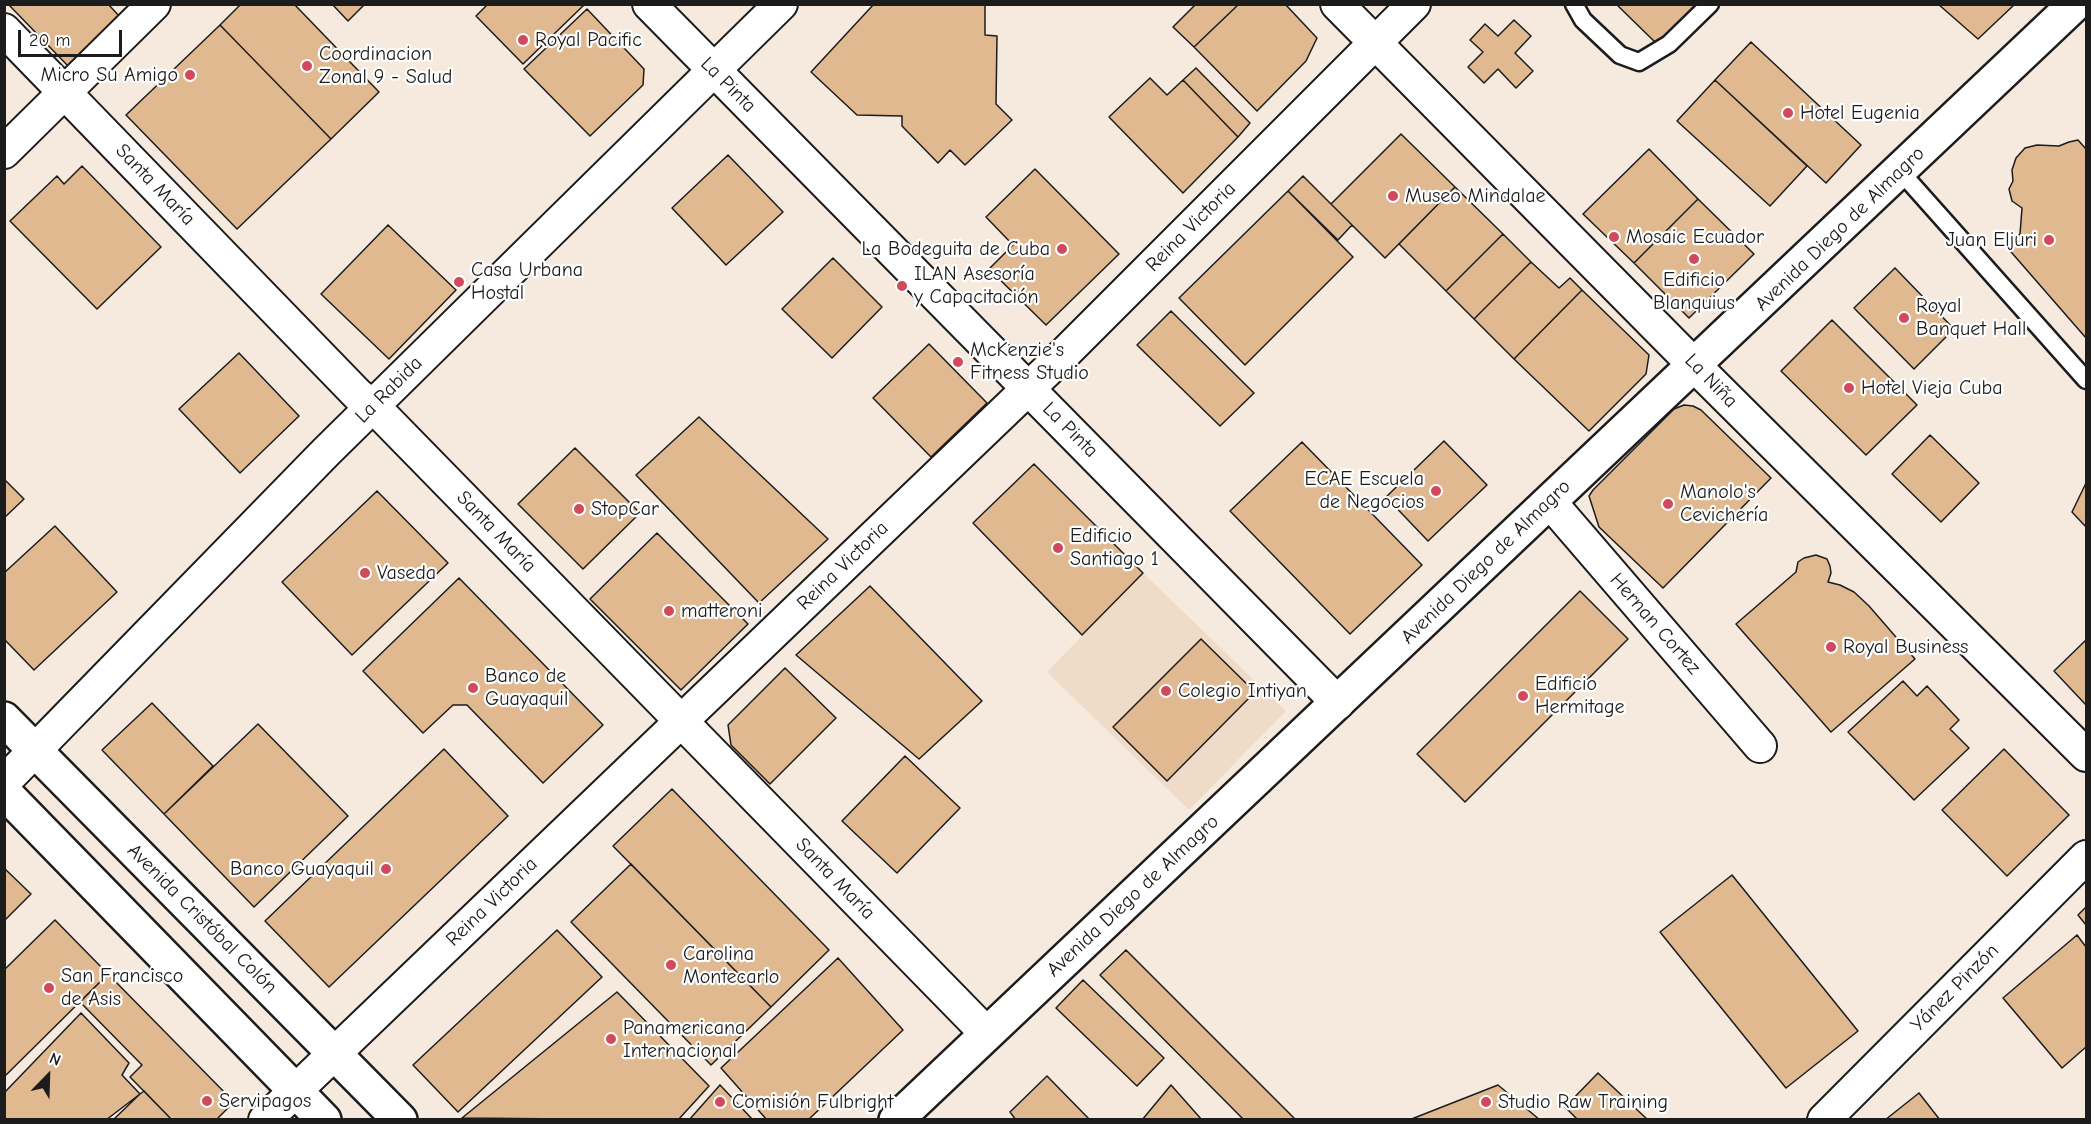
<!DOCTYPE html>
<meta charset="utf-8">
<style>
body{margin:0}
#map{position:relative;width:2091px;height:1124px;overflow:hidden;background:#f6eade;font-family:"Comic Neue",sans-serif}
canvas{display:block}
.frame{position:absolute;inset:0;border:6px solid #1c1c1c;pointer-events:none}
.north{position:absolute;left:18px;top:1046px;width:60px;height:60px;-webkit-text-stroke:4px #fff;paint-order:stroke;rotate:23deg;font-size:16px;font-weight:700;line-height:24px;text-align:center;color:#1c1c1c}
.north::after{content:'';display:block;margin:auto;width:21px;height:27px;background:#1c1c1c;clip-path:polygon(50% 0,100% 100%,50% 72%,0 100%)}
.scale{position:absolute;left:18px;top:30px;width:104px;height:27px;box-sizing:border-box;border:3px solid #1c1c1c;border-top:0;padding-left:8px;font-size:18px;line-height:21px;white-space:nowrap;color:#1c1c1c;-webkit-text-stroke:4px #fff;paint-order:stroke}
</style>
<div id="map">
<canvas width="2091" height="1124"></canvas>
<div class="frame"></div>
<div class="north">N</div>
<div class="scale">20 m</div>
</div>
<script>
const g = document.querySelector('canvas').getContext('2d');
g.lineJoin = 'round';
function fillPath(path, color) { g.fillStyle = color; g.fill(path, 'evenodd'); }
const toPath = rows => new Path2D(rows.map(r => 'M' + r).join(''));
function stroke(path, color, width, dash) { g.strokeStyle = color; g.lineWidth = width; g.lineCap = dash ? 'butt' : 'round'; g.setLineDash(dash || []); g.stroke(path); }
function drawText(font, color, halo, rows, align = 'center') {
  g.font = font + ' "Comic Neue",sans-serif'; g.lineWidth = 4.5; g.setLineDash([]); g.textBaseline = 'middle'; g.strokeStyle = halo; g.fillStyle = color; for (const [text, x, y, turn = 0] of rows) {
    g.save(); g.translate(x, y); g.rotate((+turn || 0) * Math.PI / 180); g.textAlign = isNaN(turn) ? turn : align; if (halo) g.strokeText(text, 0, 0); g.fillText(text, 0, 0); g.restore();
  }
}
fillPath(toPath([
 [1143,573,1286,711,1189,810,1047,672]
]), '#efdbc7');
const building = toPath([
 [8,4,108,4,120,17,69,67,8,4],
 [241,4,294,4,379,92,331,139,220,25,241,4],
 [332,4,365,4,348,21,332,4],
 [488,4,584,4,584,5,523,64,476,16,488,4],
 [874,4,985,4,985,35,997,36,996,104,1012,120,965,165,950,150,938,163,902,126,902,116,857,115,811,72,874,4],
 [1196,4,1239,4,1194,47,1173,27,1196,4],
 [1239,4,1285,4,1317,38,1306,61,1257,111,1194,47,1239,4],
 [1616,4,1698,4,1658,45,1616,4],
 [1938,4,2015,4,1978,39,1938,4],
 [587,9,644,69,643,85,590,136,524,69,587,9],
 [1514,20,1531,36,1515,53,1533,71,1516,88,1498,69,1484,83,1468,67,1483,52,1470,40,1485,24,1498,36,1514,20],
 [220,25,331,139,237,229,126,115,220,25],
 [1751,42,1861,145,1826,183,1715,80,1751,42],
 [1196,68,1250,123,1238,137,1183,80,1196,68],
 [1150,78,1167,95,1183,80,1238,137,1183,193,1109,117,1150,78],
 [1715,80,1807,166,1770,206,1677,121,1715,80],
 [1401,134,1455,187,1385,258,1331,204,1401,134],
 [2078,140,2086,149,2086,338,2005,245,2020,234,2022,208,2012,201,2009,189,2013,181,2012,170,2016,158,2025,148,2037,145,2059,146,2069,142,2078,140],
 [1649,149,1698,199,1634,263,1583,214,1649,149],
 [728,155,783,212,726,265,672,208,728,155],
 [82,166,161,247,97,309,10,221,57,176,64,184,82,166],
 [1035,169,1119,254,1046,325,989,269,1013,245,986,217,1035,169],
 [1303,176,1352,225,1338,240,1288,191,1303,176],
 [1455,187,1503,234,1446,291,1399,244,1455,187],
 [1288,191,1353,257,1245,365,1179,298,1288,191],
 [1698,199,1754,254,1689,318,1634,263,1698,199],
 [388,225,456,290,389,359,321,294,388,225],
 [1503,234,1531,262,1474,319,1446,291,1503,234],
 [833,258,882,307,832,358,782,309,833,258],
 [1531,262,1559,288,1570,278,1582,290,1514,359,1474,319,1531,262],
 [1895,268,1954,329,1914,369,1854,308,1895,268],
 [1582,290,1649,355,1646,374,1589,431,1514,359,1582,290],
 [1171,311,1254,393,1220,426,1137,345,1171,311],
 [1832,320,1917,405,1866,455,1781,371,1832,320],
 [929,344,987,403,931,457,873,398,929,344],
 [239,353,299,416,240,473,179,409,239,353],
 [1684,405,1693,406,1701,410,1771,478,1663,588,1599,527,1589,496,1593,490,1674,409,1684,405],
 [699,417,828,539,759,603,636,475,699,417],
 [1930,435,1979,483,1941,522,1892,474,1930,435],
 [1444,441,1487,485,1428,541,1386,497,1444,441],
 [1302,442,1422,565,1350,634,1230,511,1302,442],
 [575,448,640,513,583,569,518,504,575,448],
 [1034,464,1143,573,1082,635,973,523,1034,464],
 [4,479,24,499,4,518,4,479],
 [2086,483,2086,527,2072,512,2086,483],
 [377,491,448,563,352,655,282,582,377,491],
 [55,526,117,592,34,670,4,639,4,573,55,526],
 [657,533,748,624,681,690,590,599,657,533],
 [1816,555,1827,559,1830,566,1831,573,1828,582,1840,585,1854,592,1869,606,1915,659,1831,732,1736,624,1796,572,1798,562,1804,558,1816,555],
 [459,578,603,725,543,783,467,705,453,705,423,733,363,671,459,578],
 [870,586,982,701,919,759,796,655,870,586],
 [1580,591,1628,639,1465,802,1417,754,1580,591],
 [1201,639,1255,692,1167,781,1113,727,1201,639],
 [2086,640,2086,705,2054,671,2086,640],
 [785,668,836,718,770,784,731,745,728,725,785,668],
 [1903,681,1917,696,1927,686,1959,720,1950,729,1969,748,1914,800,1848,732,1903,681],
 [152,703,213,766,164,814,102,750,152,703],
 [258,724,348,816,254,907,164,814,258,724],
 [444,749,508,816,329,987,265,921,444,749],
 [2004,749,2069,815,2007,876,1942,810,2004,749],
 [905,756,960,808,897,873,842,821,905,756],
 [672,789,829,950,771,1007,613,846,672,789],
 [631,864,771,1007,711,1065,571,922,631,864],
 [4,868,31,894,4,921,4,868],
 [1732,875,1858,1031,1786,1088,1660,932,1732,875],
 [2086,907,2086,925,2078,915,2086,907],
 [55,920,108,974,4,1077,4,970,55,920],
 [557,930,602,977,458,1112,413,1065,557,930],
 [2077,935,2086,947,2086,1047,2062,1068,2003,998,2077,935],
 [1126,950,1296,1120,1244,1120,1100,975,1126,950],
 [838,958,903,1030,808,1120,767,1120,721,1068,838,958],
 [108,974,234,1102,216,1120,172,1120,130,1077,142,1065,80,1002,108,974],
 [1083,980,1164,1058,1137,1086,1056,1008,1083,980],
 [617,992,709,1086,678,1120,462,1118,617,992],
 [81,1013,129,1063,122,1075,140,1094,106,1120,4,1120,4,1093,81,1013],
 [1598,1073,1648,1120,1578,1120,1565,1107,1598,1073],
 [1047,1076,1090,1120,1016,1120,1010,1112,1047,1076],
 [720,1085,753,1120,689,1120,720,1085],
 [1171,1085,1202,1120,1142,1120,1171,1085],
 [1498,1085,1540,1120,1409,1120,1498,1085],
 [144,1091,172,1120,113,1120,140,1094,144,1091],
 [1919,1093,1940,1120,1885,1120,1919,1093]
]);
fillPath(building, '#e0b991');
stroke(building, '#1c1c1c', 1.5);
const lane = toPath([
 [1574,4,1583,20,1620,55,1639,62,1669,44,1710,4],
 [1900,171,2086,380]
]);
const street = toPath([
 [649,4,1338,703],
 [1337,4,1707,378,2086,755],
 [4,30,358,395,373,406,987,1034],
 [4,152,154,4],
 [1550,502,1760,746],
 [4,782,326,452,781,4],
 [265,1120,1056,362,1414,4],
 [1824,1120,2086,857]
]);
const secondary = toPath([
 [4,719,400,1120],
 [4,792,324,1120],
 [896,1120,2075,4]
]);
stroke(lane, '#1c1c1c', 21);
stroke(street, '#1c1c1c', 36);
stroke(secondary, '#1c1c1c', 38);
stroke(lane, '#fff', 16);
stroke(street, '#fff', 32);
stroke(secondary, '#fff', 33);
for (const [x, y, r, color] of [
 [523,40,6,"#d1495b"],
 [307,66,6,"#d1495b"],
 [190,75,6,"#d1495b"],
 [1788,113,6,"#d1495b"],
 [1393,196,6,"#d1495b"],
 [1614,237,6,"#d1495b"],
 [2049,240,6,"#d1495b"],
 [1062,249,6,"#d1495b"],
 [1694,259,6,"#d1495b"],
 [459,282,6,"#d1495b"],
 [902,286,6,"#d1495b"],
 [1904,318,6,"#d1495b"],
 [958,362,6,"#d1495b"],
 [1849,388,6,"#d1495b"],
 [1436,491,6,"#d1495b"],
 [1668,504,6,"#d1495b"],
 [579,509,6,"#d1495b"],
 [1058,548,6,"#d1495b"],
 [365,573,6,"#d1495b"],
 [669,611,6,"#d1495b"],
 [1831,647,6,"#d1495b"],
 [473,688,6,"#d1495b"],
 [1166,691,6,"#d1495b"],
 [1523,696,6,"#d1495b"],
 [386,869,6,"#d1495b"],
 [671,965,6,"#d1495b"],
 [49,988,6,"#d1495b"],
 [611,1039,6,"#d1495b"],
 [207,1101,6,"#d1495b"],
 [720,1102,6,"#d1495b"],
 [1486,1102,6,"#d1495b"]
]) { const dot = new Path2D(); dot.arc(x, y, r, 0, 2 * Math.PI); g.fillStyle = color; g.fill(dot); stroke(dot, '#fff', 2); }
drawText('20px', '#1c1c1c', '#fff', [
 ["Royal Pacific",535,40],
 ["Coordinacion",319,54],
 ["Zonal 9 - Salud",319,77],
 ["Micro Su Amigo",178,75,"right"],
 ["Hotel Eugenia",1800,113],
 ["Museo Mindalae",1405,196],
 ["Mosaic Ecuador",1626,237],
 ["Juan Eljuri",2037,240,"right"],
 ["La Bodeguita de Cuba",1050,249,"right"],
 ["Casa Urbana",471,270],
 ["Hostal",471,293],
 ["ILAN Asesoría",914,274],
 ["y Capacitación",914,297],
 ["Edificio",1694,280,"center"],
 ["Blanquius",1694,303,"center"],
 ["Royal",1916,306],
 ["Banquet Hall",1916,329],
 ["McKenzie's",970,350],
 ["Fitness Studio",970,373],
 ["Hotel Vieja Cuba",1861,388],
 ["ECAE Escuela",1424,479,"right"],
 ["de Negocios",1424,502,"right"],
 ["Manolo's",1680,492],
 ["Cevichería",1680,515],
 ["StopCar",591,509],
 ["Edificio",1070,536],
 ["Santiago 1",1070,559],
 ["Vaseda",377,573],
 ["matteroni",681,611],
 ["Royal Business",1843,647],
 ["Banco de",485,676],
 ["Guayaquil",485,699],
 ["Edificio",1535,684],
 ["Hermitage",1535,707],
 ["Colegio Intiyan",1178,691],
 ["Banco Guayaquil",374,869,"right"],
 ["Carolina",683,954],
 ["Montecarlo",683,977],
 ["San Francisco",61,976],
 ["de Asis",61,999],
 ["Panamericana",623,1028],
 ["Internacional",623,1051],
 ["Servipagos",219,1101],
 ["Comisión Fulbright",732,1102],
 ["Studio Raw Training",1498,1102]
], 'left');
drawText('20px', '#1c1c1c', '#fff', [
 ["La Pinta",728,85,45],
 ["Santa María",155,185,46],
 ["Reina Victoria",1191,227,-45],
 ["Avenida Diego de Almagro",1840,229,-44],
 ["La Niña",1711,381,46],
 ["La Rabida",389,390,-45],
 ["La Pinta",1070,430,45],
 ["Santa María",496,532,46],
 ["Avenida Diego de Almagro",1486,562,-44],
 ["Reina Victoria",843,566,-44],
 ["Hernan Cortez",1655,624,49],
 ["Santa María",835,879,46],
 ["Avenida Diego de Almagro",1133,896,-43],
 ["Reina Victoria",492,902,-44],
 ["Avenida Cristóbal Colón",202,919,45],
 ["Yánez Pinzón",1955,988,-45]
]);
</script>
